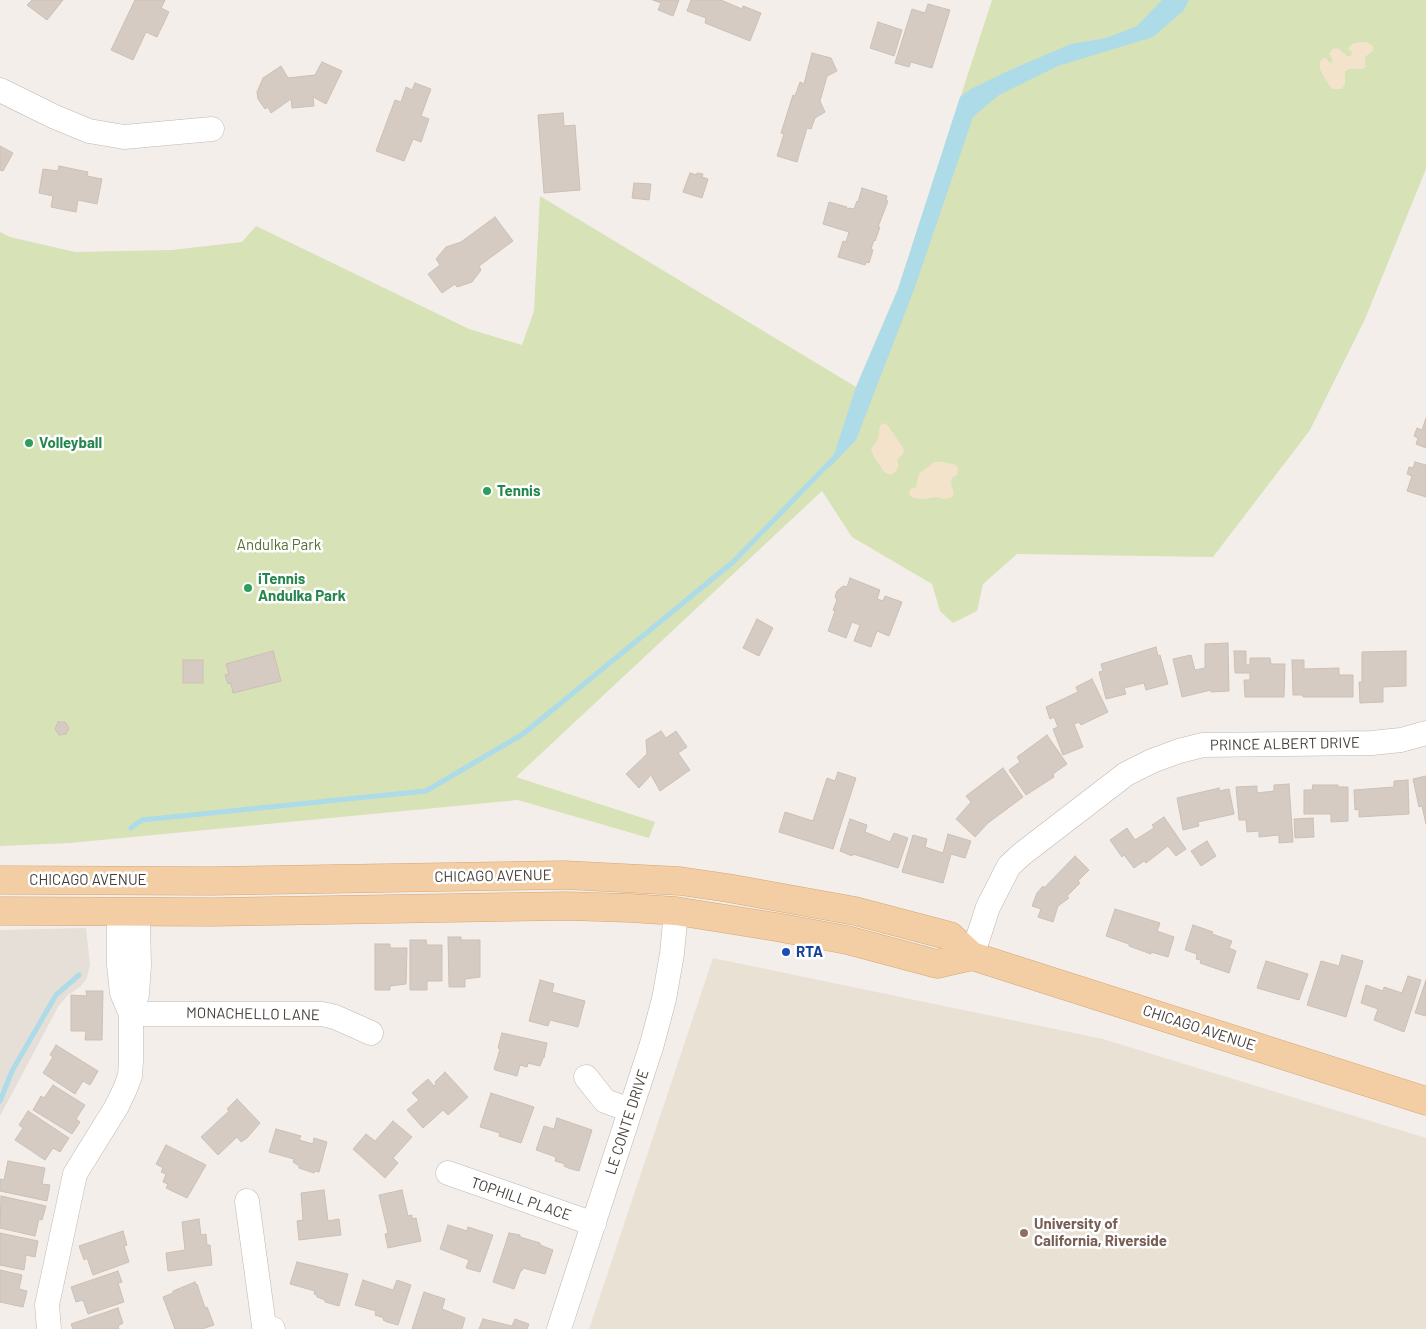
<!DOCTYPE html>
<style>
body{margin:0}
canvas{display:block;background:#f3eeea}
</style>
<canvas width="1426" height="1329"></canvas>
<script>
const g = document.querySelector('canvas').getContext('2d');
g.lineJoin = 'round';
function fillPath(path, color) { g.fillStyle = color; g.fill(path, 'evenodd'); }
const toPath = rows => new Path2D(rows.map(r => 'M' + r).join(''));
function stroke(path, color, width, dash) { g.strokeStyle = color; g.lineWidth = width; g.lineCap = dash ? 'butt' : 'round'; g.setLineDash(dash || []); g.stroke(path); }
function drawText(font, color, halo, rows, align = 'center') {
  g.font = font + ' Barlow,sans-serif'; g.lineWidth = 5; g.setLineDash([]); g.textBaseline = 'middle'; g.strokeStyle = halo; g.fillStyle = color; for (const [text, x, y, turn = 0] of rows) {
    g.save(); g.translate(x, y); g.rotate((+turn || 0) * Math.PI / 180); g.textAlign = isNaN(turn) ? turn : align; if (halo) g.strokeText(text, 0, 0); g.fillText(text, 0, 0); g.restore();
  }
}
fillPath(toPath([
 [86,928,90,964,87,978,81,986,67,996,58,1007,0,1116,0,930]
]), '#e6dfd8');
fillPath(toPath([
 [713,958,1103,1039,1426,1138,1426,1329,589,1329]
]), '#eae1d5');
fillPath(toPath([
 [992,0,1426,0,1426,169,1365,319,1310,430,1213,557,1017,554,983,584,977,611,953,623,940,611,932,584,852,537,822,491,516,777,655,822,649,838,518,800,70,843,0,846,0,232,10,237,75,252,172,250,242,242,256,226,469,329,522,345,534,311,540,196,856,387,898,289]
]), '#d7e2b7');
fillPath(toPath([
 [1360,42,1367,42,1373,46,1373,51,1365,57,1366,66,1363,69,1350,69,1345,71,1345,84,1342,89,1332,89,1325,79,1320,69,1320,62,1323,58,1326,58,1329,62,1332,63,1332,59,1329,54,1332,49,1338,48,1347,56,1351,56,1352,52,1348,49,1352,44],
 [886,423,904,449,903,454,897,460,899,465,896,472,890,475,884,472,873,455,871,449,878,439,880,425],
 [934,462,944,462,956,465,958,468,957,475,952,478,951,483,954,494,951,498,944,499,937,497,922,499,913,498,909,494,910,489,916,487,919,474]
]), '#f2e3ca');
fillPath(toPath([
 [1162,0,1189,0,1184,10,1153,37,1058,66,999,95,973,117,915,287,856,440,830,467,856,387,898,289,960,97,971,89,1010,70,1071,44,1106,38,1137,26]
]), '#addbe8');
stroke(toPath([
 [131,828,142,820,426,791,523,734,733,562,837,455],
 [0,1101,12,1071,56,995,79,975]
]), '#addbe8', 5);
const building = toPath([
 [32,0,63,0,47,20,27,5,32,0],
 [135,0,165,0,161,8,169,12,157,37,146,32,133,60,111,50,135,0],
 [653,0,679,0,673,16,658,10,661,3,653,0],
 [691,0,721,0,742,9,743,6,761,13,750,41,705,23,706,18,687,11,691,0],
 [928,4,950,10,932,68,911,62,909,67,895,63,912,9,925,13,928,4],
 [878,22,902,30,894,56,870,48,878,22],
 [812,53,831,58,837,71,827,76,820,101,825,112,815,118,811,129,807,128,797,162,777,156,784,134,781,133,793,95,795,96,800,82,804,84,812,53],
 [322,62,342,71,326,104,313,97,314,106,292,108,291,99,271,113,268,107,265,109,258,99,257,92,263,78,281,66,288,78,315,75,322,62],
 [415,83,431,89,421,116,429,119,421,142,413,139,404,161,376,151,395,100,401,102,406,87,412,90,415,83],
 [563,113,564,126,575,125,580,190,544,193,538,115,563,113],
 [0,146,13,153,3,171,0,170,0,146],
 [59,166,88,172,87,176,102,179,97,204,78,200,76,212,51,207,53,196,39,193,43,169,58,171,59,166],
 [690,173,697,175,697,173,703,174,702,177,708,179,702,198,683,192,690,173],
 [634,183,651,184,649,200,632,198,634,183],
 [862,188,887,196,886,200,888,201,878,227,880,227,875,241,874,240,871,249,873,250,869,263,866,262,865,265,838,257,843,241,846,242,849,232,823,224,829,202,847,207,846,209,848,209,849,208,854,209,857,201,858,202,862,188],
 [495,217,513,241,479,266,481,270,472,282,457,287,455,284,442,293,428,274,440,265,436,259,446,247,461,242,495,217],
 [1426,418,1426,448,1416,444,1418,438,1414,436,1417,428,1422,430,1426,418],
 [1415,462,1426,465,1426,497,1407,491,1412,476,1407,474,1409,467,1413,468,1415,462],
 [850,578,880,590,877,599,883,601,885,596,902,602,889,636,877,631,871,647,854,641,860,625,852,622,846,638,828,631,835,611,833,610,837,600,835,597,837,591,843,586,847,587,850,578],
 [757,619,773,628,759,656,743,648,757,619],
 [1228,643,1229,691,1211,692,1211,690,1182,697,1173,659,1191,655,1195,670,1205,668,1205,644,1228,643],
 [1156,647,1158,656,1160,655,1168,684,1146,690,1144,683,1124,688,1126,694,1106,699,1099,672,1103,671,1101,664,1156,647],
 [273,651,281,681,233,693,231,683,228,684,225,675,229,674,226,664,273,651],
 [1234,651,1246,651,1246,665,1250,665,1250,658,1270,658,1271,664,1285,664,1284,697,1245,697,1244,680,1250,680,1250,673,1235,673,1234,651],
 [1406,651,1406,686,1383,687,1383,702,1360,703,1359,682,1362,682,1362,652,1406,651],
 [183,660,203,660,203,683,183,683,183,660],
 [1292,660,1304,660,1304,669,1339,668,1339,675,1353,675,1353,697,1303,697,1303,695,1293,695,1292,660],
 [1092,679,1108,712,1081,725,1079,722,1074,724,1083,747,1063,755,1053,729,1058,727,1054,717,1050,719,1046,707,1078,692,1076,687,1092,679],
 [58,722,65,722,69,728,66,734,59,735,55,729,58,722],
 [661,731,666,738,676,731,687,747,678,753,690,770,660,791,651,775,639,788,626,774,647,754,646,740,661,731],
 [1047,735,1067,764,1053,774,1054,777,1026,795,1009,770,1020,762,1017,757,1047,735],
 [1003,768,1023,797,988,823,975,837,956,819,971,802,966,796,1003,768],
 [838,772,856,778,833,849,779,832,785,812,813,821,827,778,835,781,838,772],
 [1426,776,1426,824,1422,806,1419,807,1413,779,1426,776],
 [1408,780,1409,814,1359,817,1359,809,1355,810,1354,790,1394,787,1394,781,1408,780],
 [1289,784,1293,842,1279,843,1279,835,1259,837,1259,831,1247,832,1246,820,1239,820,1236,787,1257,786,1257,793,1274,791,1274,785,1289,784],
 [1313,785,1338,785,1338,787,1348,787,1348,821,1331,822,1331,814,1304,814,1304,790,1312,790,1313,785],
 [1219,788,1219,791,1229,789,1234,814,1198,822,1199,826,1183,830,1177,798,1219,788],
 [1164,817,1186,849,1176,856,1168,846,1146,863,1144,861,1134,868,1124,855,1122,857,1110,840,1127,828,1135,840,1154,828,1152,825,1164,817],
 [1313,818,1314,837,1295,838,1294,819,1313,818],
 [850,819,867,825,865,832,890,842,894,833,908,838,898,868,853,854,852,856,840,851,850,819],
 [948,834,971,841,965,858,951,854,943,883,902,872,913,835,927,839,925,847,943,853,948,834],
 [1207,841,1216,856,1201,866,1191,851,1207,841],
 [1075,856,1089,870,1078,881,1080,883,1067,896,1069,898,1058,906,1053,922,1038,917,1041,909,1032,906,1037,893,1043,886,1044,888,1075,856],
 [1115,909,1160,923,1157,931,1174,937,1168,957,1151,952,1151,954,1129,946,1129,944,1106,936,1115,909],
 [1193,925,1213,932,1212,934,1232,941,1229,948,1236,951,1229,973,1200,963,1201,960,1196,959,1197,954,1185,950,1193,925],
 [448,937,461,937,461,940,480,940,480,977,465,979,465,987,449,987,448,937],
 [410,940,426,940,427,945,442,945,442,981,427,981,427,990,410,990,410,940],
 [375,944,390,944,390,948,407,948,406,984,390,986,390,990,375,990,375,944],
 [1342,955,1363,961,1346,1017,1307,1005,1321,961,1339,966,1342,955],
 [1266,961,1308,974,1299,1000,1257,988,1266,961],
 [1408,976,1421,980,1404,1032,1374,1020,1378,1009,1361,1003,1366,985,1383,991,1384,987,1402,993,1408,976],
 [540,980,554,984,552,992,585,1001,578,1027,550,1020,548,1026,529,1021,540,980],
 [1426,980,1426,1016,1415,1013,1426,980],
 [86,991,103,991,102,1040,85,1040,86,1031,71,1031,71,995,87,996,86,991],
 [502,1033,547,1043,544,1058,543,1058,540,1066,528,1063,527,1067,520,1065,517,1076,495,1070,494,1069,500,1049,498,1048,502,1033],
 [56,1045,98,1071,90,1085,83,1081,75,1094,43,1073,53,1057,50,1055,56,1045],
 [445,1072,468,1097,448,1115,443,1110,423,1128,407,1110,419,1100,412,1093,428,1079,434,1086,436,1084,435,1082,445,1072],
 [53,1085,85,1105,76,1119,80,1122,72,1134,33,1110,41,1096,44,1098,53,1085],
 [491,1093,534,1107,521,1143,499,1136,500,1133,480,1127,491,1093],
 [237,1099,260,1123,247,1138,241,1142,237,1137,218,1155,201,1137,229,1111,227,1109,237,1099],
 [28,1111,69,1138,60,1152,53,1148,45,1160,15,1140,23,1128,19,1125,28,1111],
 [557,1118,592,1130,579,1171,568,1168,564,1166,565,1164,555,1161,556,1157,536,1150,544,1126,554,1129,557,1118],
 [393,1121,412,1137,393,1158,398,1163,385,1178,353,1149,366,1134,375,1141,393,1121],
 [276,1129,301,1136,299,1140,313,1144,314,1138,327,1142,319,1172,315,1171,314,1173,299,1168,299,1166,293,1162,294,1159,269,1152,276,1129],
 [166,1145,206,1165,187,1198,166,1188,168,1184,163,1182,166,1174,161,1172,163,1168,156,1164,166,1145],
 [8,1161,45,1168,42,1184,50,1185,47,1201,0,1191,0,1179,4,1180,8,1161],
 [324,1190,328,1221,339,1219,341,1235,299,1240,297,1221,303,1220,301,1193,324,1190],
 [402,1190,408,1216,412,1215,412,1219,416,1218,421,1241,388,1248,385,1234,388,1233,379,1195,402,1190],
 [1,1196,46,1206,42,1220,39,1219,35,1236,0,1228,1,1196],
 [199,1219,201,1235,206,1234,207,1245,210,1245,212,1265,168,1271,166,1253,185,1250,182,1222,199,1219],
 [448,1225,467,1231,468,1227,493,1235,480,1272,466,1268,469,1260,440,1249,448,1225],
 [123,1231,127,1245,124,1246,129,1262,93,1275,87,1258,84,1260,79,1246,123,1231],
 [0,1233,38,1241,35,1257,26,1255,24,1270,0,1265,0,1233],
 [509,1233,520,1235,520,1237,540,1243,540,1245,553,1250,545,1274,523,1268,522,1271,521,1270,514,1289,493,1282,509,1233],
 [297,1262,348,1274,339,1306,325,1302,325,1300,317,1297,317,1295,314,1294,315,1291,290,1284,297,1262],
 [0,1270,22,1275,19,1289,27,1291,23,1307,0,1302,0,1270],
 [118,1271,122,1282,118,1283,124,1302,88,1314,83,1300,76,1302,71,1287,118,1271],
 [363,1280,393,1290,397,1280,411,1285,398,1325,387,1322,383,1320,384,1318,375,1315,376,1311,355,1305,363,1280],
 [195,1282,196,1285,197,1284,205,1308,207,1307,214,1325,202,1329,175,1329,163,1297,173,1293,173,1291,195,1282],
 [424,1292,445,1299,442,1309,465,1318,462,1329,412,1329,424,1292],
 [118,1308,123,1323,118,1326,119,1329,73,1329,71,1324,118,1308],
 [483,1319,512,1326,515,1319,529,1324,527,1329,479,1329,483,1319]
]);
fillPath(building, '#d6cbc3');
stroke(building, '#cdbfb4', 1);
const minor = toPath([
 [0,90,55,117,89,131,124,137,212,129],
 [972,956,988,907,1009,866,1022,854,1126,774,1152,761,1179,751,1203,745,1372,743,1401,740,1426,733],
 [131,1014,322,1014,335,1017,371,1033],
 [586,1077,605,1101,630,1110],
 [448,1173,594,1224],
 [247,1201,264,1326,273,1329],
 [49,1329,47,1305,75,1174,117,1106,125,1089,130,1076,131,1061,131,1014,137,994,139,965,138,922,128,911,119,923,119,965,122,993,131,1014],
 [559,1329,652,1044,664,999,672,954,676,911]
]);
const major = toPath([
 [0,880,211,881,564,875,680,881,728,888,855,911,950,936,972,956,1426,1101],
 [0,911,213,912,566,906,630,908,676,911,776,927,847,940,937,964,972,956]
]);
stroke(minor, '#c0b7b0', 25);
stroke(major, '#d6a774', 29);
stroke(minor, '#fff', 24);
stroke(major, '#f3cda3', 28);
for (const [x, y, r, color] of [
 [29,443,5,"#2e9e5b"],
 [487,491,5,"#2e9e5b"],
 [248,588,5,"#2e9e5b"],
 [786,952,5,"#1a4fb4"],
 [1024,1233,5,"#8d6e63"]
]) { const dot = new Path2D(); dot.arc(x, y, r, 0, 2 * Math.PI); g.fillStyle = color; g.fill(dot); stroke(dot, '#fff', 2); }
drawText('bold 15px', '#27864d', '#fff', [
 ["Volleyball",39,443],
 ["Tennis",497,491],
 ["iTennis",258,579],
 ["Andulka Park",258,596]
], 'left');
drawText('15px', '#567132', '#fff', [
 ["Andulka Park",279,545]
]);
drawText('15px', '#463e39', '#fff', [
 ["PRINCE ALBERT DRIVE",1285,744,-1],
 ["CHICAGO AVENUE",493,876,-1],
 ["CHICAGO AVENUE",88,880],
 ["MONACHELLO LANE",253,1014,1],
 ["CHICAGO AVENUE",1199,1028,18],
 ["LE CONTE DRIVE",627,1122,-72],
 ["TOPHILL PLACE",521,1199,19]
]);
drawText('bold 15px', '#164399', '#fff', [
 ["RTA",796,952]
], 'left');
drawText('bold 15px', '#785e54', '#fff', [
 ["University of",1034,1224],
 ["California, Riverside",1034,1241]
], 'left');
</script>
